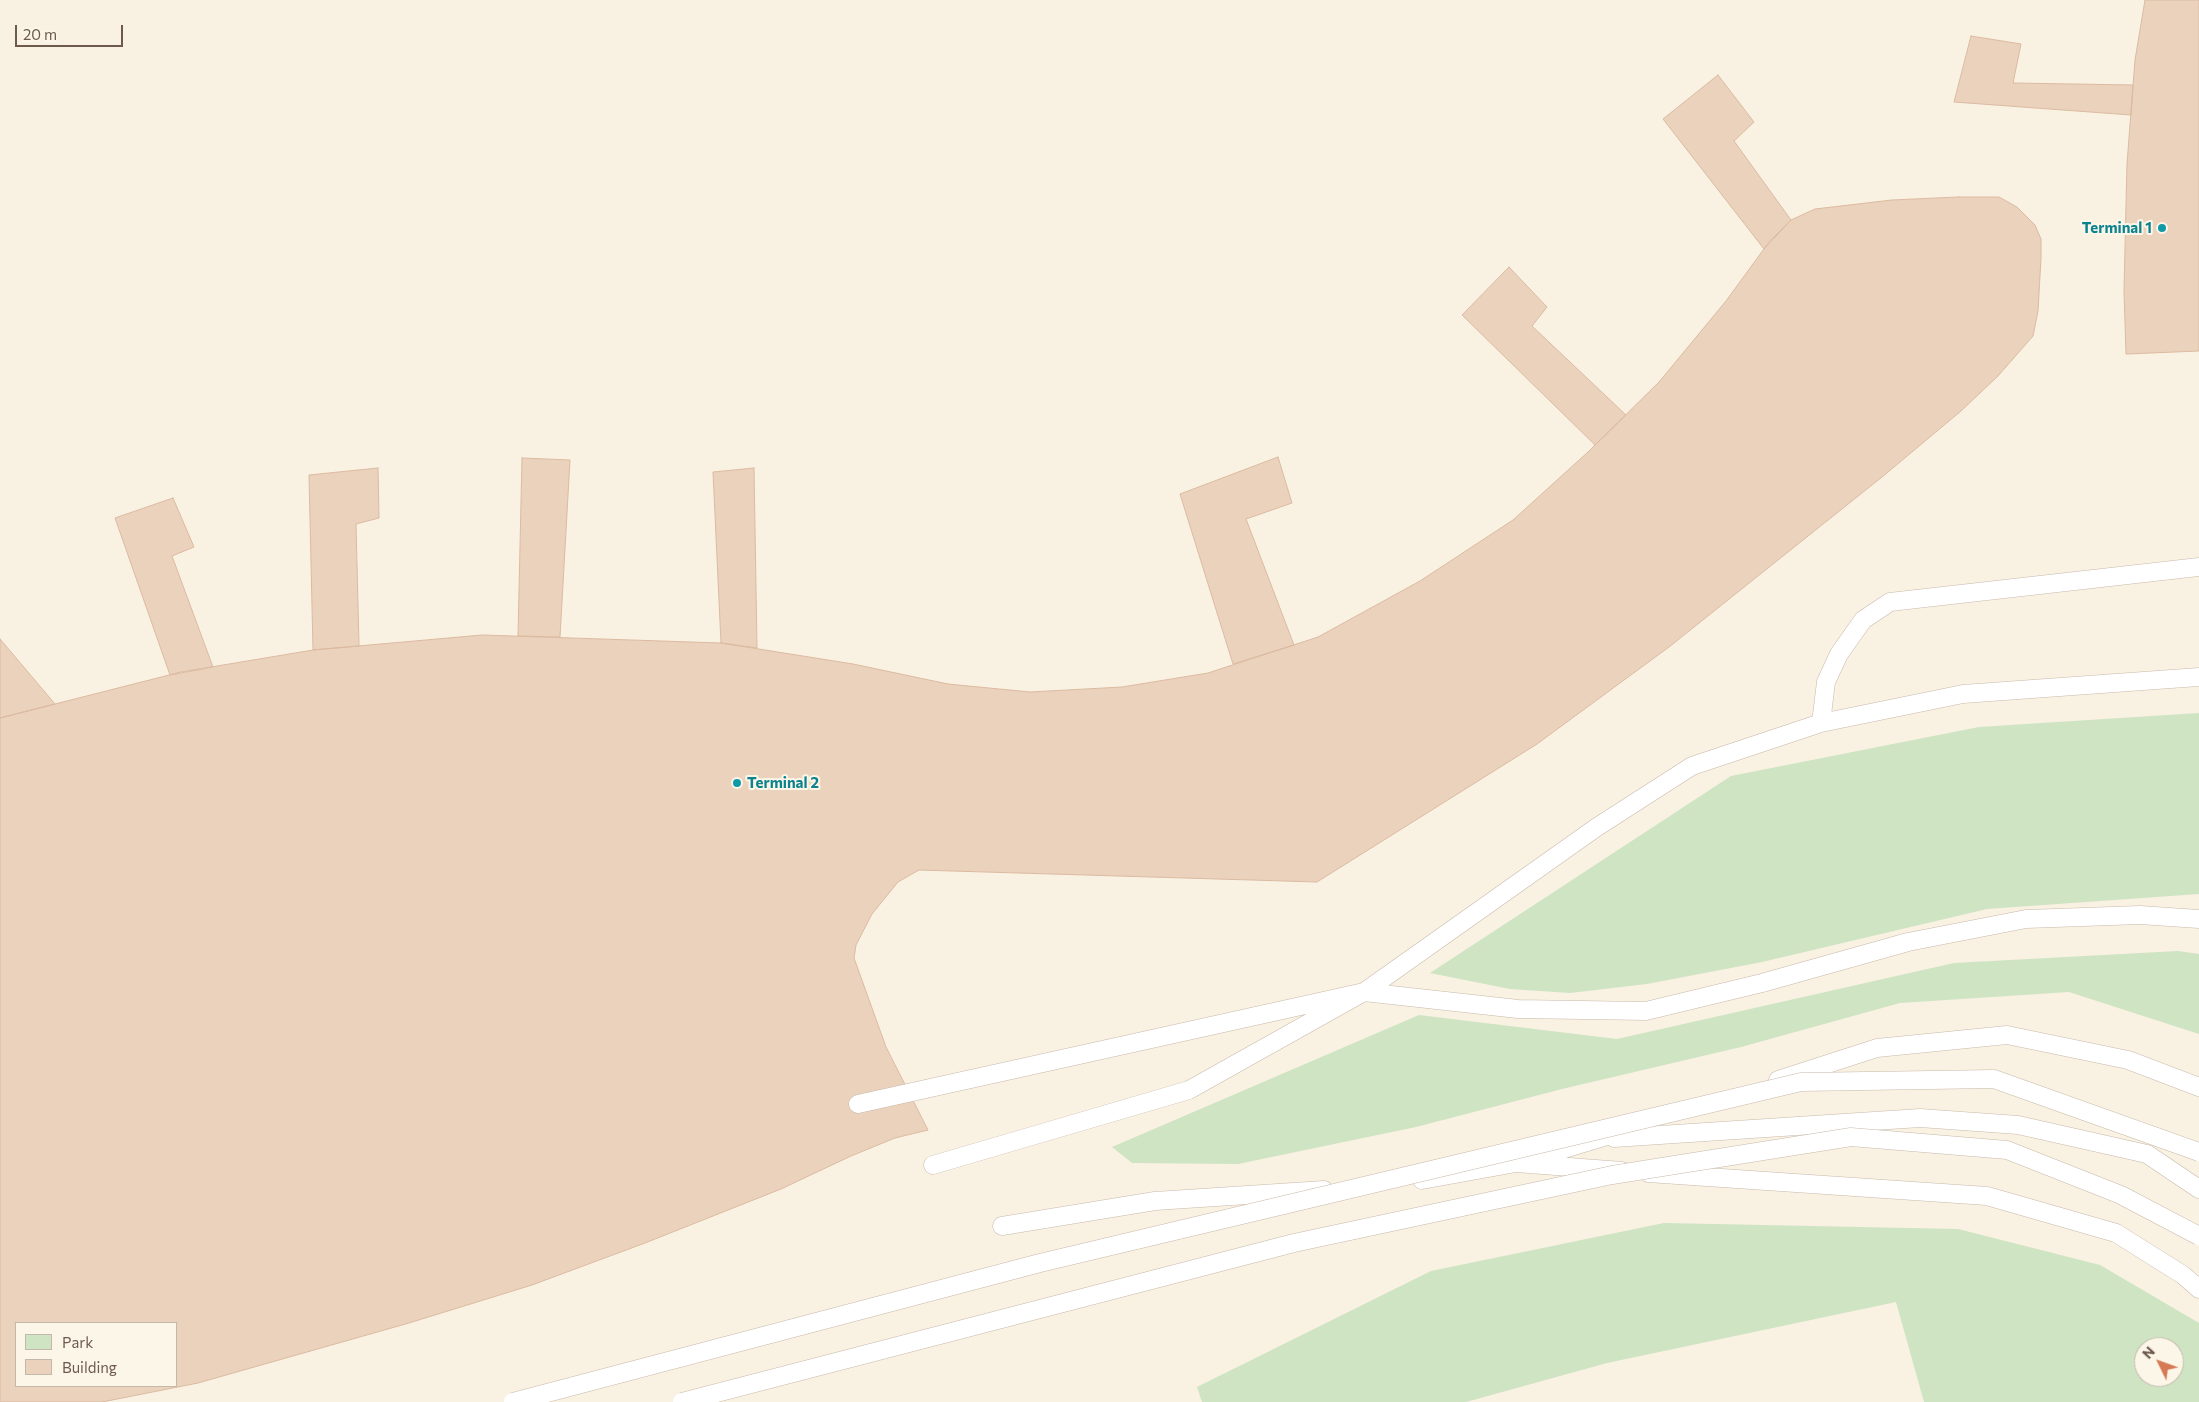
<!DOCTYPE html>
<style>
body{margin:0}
#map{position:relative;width:2199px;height:1402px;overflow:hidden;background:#f9f1e2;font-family:Commissioner,sans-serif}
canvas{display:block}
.legend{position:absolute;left:15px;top:1322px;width:162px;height:65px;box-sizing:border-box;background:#fcf6e8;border:1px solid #c3b8aa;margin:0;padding:6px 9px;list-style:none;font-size:15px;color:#6d5a4c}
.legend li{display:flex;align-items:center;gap:10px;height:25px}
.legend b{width:25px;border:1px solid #c3b8aa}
.north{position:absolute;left:2134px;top:1337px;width:50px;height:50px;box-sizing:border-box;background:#fcf6e8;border:1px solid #c3b8aa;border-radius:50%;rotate:312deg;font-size:14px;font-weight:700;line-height:20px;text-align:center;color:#6d5a4c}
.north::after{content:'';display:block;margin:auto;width:18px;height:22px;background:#d57a55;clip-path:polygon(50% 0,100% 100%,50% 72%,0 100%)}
.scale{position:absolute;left:15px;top:25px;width:108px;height:22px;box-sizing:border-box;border:2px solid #6d5a4c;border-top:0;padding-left:6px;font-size:15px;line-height:18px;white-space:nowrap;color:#6d5a4c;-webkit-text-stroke:4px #fcf6e8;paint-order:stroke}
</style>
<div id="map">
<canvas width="2199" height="1402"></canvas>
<ul class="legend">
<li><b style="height:14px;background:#cee4c3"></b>Park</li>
<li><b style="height:14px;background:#ebd2bd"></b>Building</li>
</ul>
<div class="north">N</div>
<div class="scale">20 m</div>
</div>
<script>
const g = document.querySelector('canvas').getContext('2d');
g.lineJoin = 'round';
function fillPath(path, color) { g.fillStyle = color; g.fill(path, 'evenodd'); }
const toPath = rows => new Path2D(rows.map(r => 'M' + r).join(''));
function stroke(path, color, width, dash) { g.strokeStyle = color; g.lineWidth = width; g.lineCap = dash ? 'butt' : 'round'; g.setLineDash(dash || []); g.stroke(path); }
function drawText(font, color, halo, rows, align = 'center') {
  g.font = font + ' Commissioner,sans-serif'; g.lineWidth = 4; g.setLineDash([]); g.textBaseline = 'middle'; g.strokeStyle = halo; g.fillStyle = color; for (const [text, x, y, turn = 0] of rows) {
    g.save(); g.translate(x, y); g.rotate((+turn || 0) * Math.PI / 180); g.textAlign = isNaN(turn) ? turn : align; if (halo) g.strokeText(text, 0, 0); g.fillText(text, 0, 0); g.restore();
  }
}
fillPath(toPath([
 [2199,713,2199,894,1987,909,1762,962,1647,984,1570,993,1510,989,1430,973,1731,776,1979,727],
 [2178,951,2199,954,2199,1034,2069,992,1900,1003,1741,1047,1562,1089,1416,1127,1238,1164,1132,1163,1112,1147,1419,1015,1617,1039,1954,963],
 [1664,1223,1958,1229,2100,1265,2199,1323,2199,1402,1924,1402,1896,1302,1607,1363,1466,1402,1202,1402,1197,1387,1431,1271],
 [2144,1347,2174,1347,2174,1377,2144,1377]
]), '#cee4c3');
const building = toPath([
 [2145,0,2199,0,2199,351,2126,354,2124,291,2127,164,2135,60,2145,0],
 [1971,36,2021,44,2013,83,2133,85,2131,115,1954,102,1971,36],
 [1718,75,1754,122,1734,141,1791,220,1764,249,1663,119,1718,75],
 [1959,197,1999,197,2017,207,2035,225,2041,239,2041,258,2038,311,2033,336,1998,376,1961,411,1882,477,1669,647,1537,744,1317,882,919,870,898,882,872,914,856,945,854,958,886,1047,928,1130,895,1138,851,1156,781,1189,645,1243,532,1285,409,1323,198,1383,102,1402,0,1402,0,718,181,672,313,650,482,635,721,643,853,664,948,684,1030,692,1122,687,1208,673,1318,637,1420,581,1513,520,1588,452,1659,382,1726,301,1769,242,1791,220,1815,209,1892,200,1959,197],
 [16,1323,176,1323,176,1386,16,1386,16,1323],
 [1509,267,1547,307,1532,326,1626,415,1595,445,1462,315,1509,267],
 [1278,457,1292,503,1246,519,1294,645,1233,664,1180,494,1278,457],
 [522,458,570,460,560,637,518,636,522,458],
 [378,468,379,518,356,524,359,646,313,650,309,475,378,468],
 [754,468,757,648,721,643,713,472,754,468],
 [173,498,194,547,172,556,213,667,170,675,115,518,173,498],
 [0,639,55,704,0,718,0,639]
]);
fillPath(building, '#ebd2bd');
stroke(building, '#dbbaa0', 1);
const lane = toPath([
 [1821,723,1826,682,1839,654,1863,620,1890,602,2199,567],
 [1778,1080,1877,1048,2007,1035,2128,1060,2199,1087],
 [858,1104,1364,992,1518,1009,1646,1011,1762,983,1908,942,2026,919,2140,915,2199,919],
 [1614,1138,1920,1118,2018,1125,2147,1154,2199,1189],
 [1528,1160,1627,1130],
 [933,1165,1189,1090,1364,992,1597,827,1692,766,1821,723,1963,694,2199,677],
 [1648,1173,1987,1196,2116,1233,2183,1275,2199,1289],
 [1422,1180,1516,1163,1622,1171],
 [1002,1226,1155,1201,1324,1190]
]);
stroke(lane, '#c8b9ab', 19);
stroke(lane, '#fff', 18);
const laneBridge = toPath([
 [513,1402,1040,1263,1801,1082,1994,1079,2199,1152],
 [682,1402,1294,1243,1612,1175,1851,1137,2007,1150,2121,1195,2199,1236]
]);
stroke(laneBridge, '#c8b9ab', 19, []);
stroke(laneBridge, '#fff', 18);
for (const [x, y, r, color] of [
 [2162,228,5,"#0f9aa8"],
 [737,783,5,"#0f9aa8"]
]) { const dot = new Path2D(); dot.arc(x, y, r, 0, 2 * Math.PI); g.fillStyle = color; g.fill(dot); stroke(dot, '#fcf6e8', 2); }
drawText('bold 15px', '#0d838f', '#fcf6e8', [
 ["Terminal 1",2152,228],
 ["Terminal 2",747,783,"left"]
], 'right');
</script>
